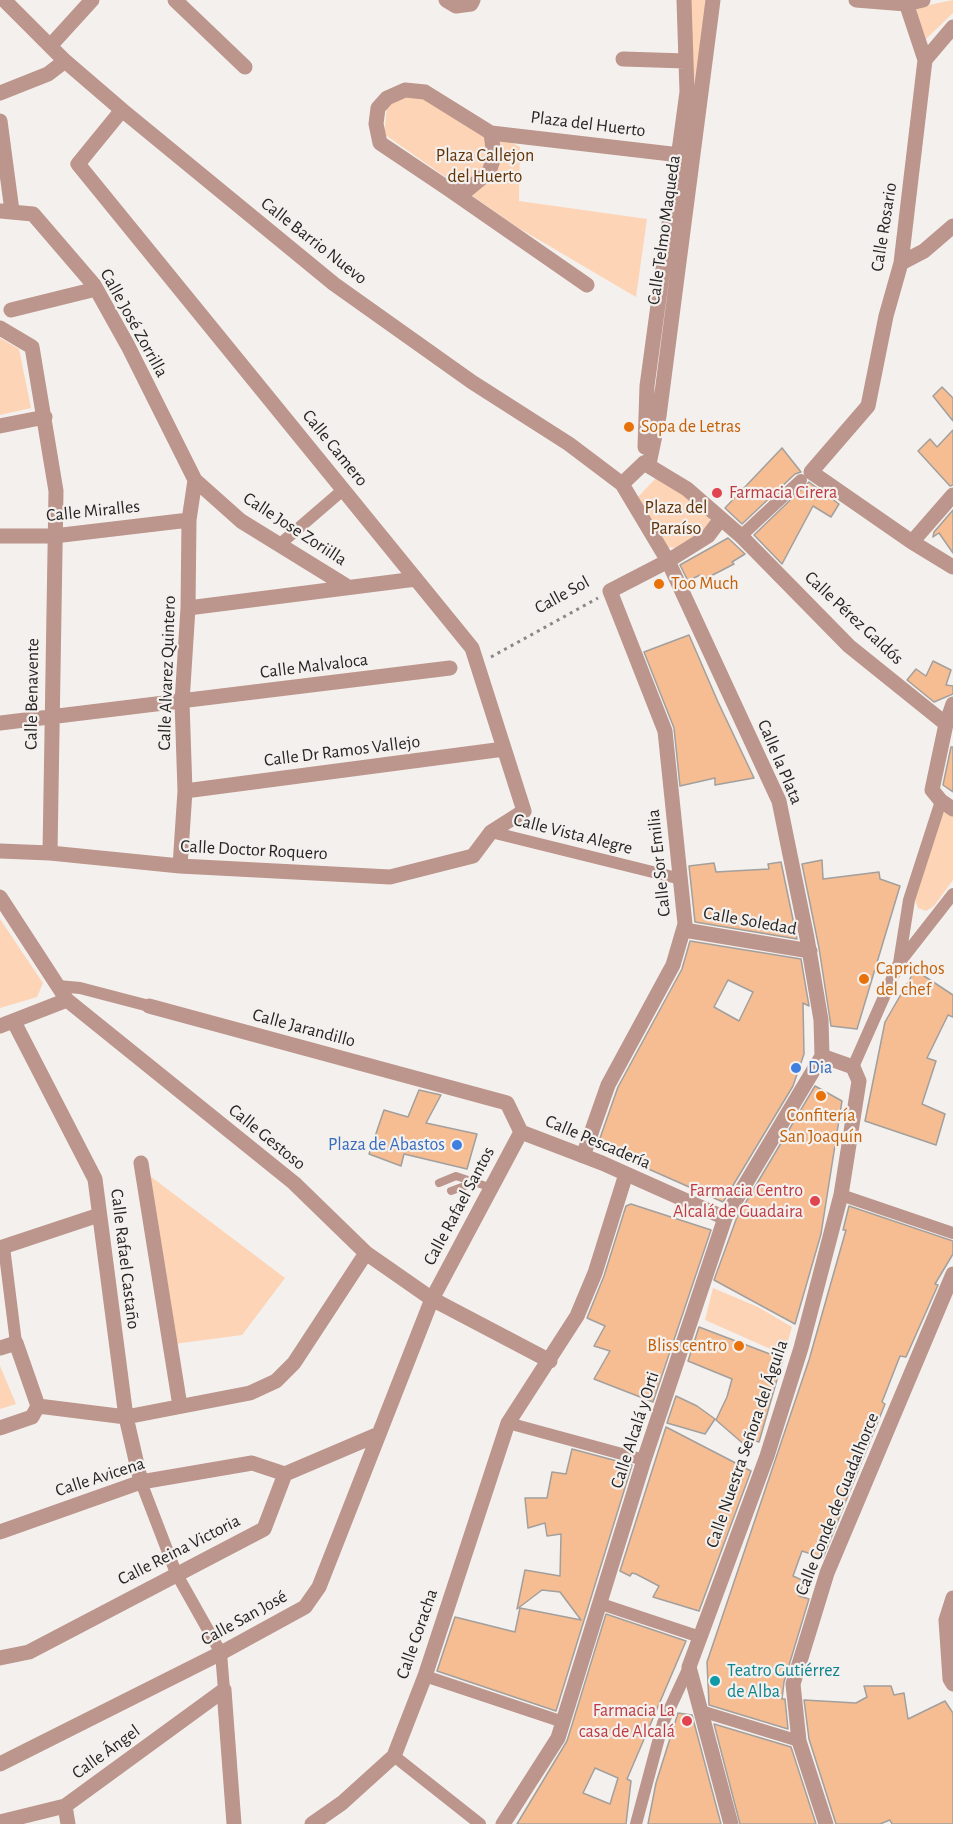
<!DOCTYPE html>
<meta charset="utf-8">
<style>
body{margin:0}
canvas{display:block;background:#f3f0ed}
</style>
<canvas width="953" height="1824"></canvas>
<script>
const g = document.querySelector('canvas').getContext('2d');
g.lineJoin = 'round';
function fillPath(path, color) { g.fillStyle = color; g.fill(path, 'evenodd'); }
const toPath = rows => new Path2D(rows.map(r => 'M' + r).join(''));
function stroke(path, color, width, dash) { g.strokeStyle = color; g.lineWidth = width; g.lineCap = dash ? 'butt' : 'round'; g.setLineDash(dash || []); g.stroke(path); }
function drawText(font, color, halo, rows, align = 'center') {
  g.font = font + ' "Alegreya Sans",sans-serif'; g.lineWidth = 4.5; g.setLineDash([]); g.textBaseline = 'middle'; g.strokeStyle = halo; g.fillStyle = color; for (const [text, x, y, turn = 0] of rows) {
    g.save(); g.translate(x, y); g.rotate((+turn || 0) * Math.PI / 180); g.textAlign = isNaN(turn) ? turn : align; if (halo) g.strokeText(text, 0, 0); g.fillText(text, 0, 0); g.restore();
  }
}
fillPath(toPath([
 [688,0,710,0,700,84,689,87],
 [953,0,953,13,926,39,915,8],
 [412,91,520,147,519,201,647,219,636,297,517,227,384,134,387,106],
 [0,338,19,349,31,408,0,415],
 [657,477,668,479,708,513,710,522,708,530,676,548,667,547,638,497],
 [949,811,953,814,953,880,934,906,926,911,918,908,914,898,941,814],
 [0,919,43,983,37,997,0,1008],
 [146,1173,285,1278,242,1335,174,1344],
 [713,1288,758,1307,792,1327,784,1355,705,1320],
 [0,1366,16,1404,0,1409]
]), '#fdd4b6');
const building = toPath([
 [942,387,953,398,953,421,933,396,942,387],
 [953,430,953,485,950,486,918,451,930,439,937,447,953,430],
 [782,448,801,472,795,474,742,524,725,508,782,448],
 [809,482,839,504,831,517,813,506,782,564,754,535,809,482],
 [953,510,953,553,939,533,933,537,934,532,953,510],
 [728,538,745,554,732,562,734,564,703,580,700,575,688,581,680,565,728,538],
 [689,635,718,702,754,778,715,785,715,778,680,786,674,728,644,652,689,635],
 [933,661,951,670,946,685,953,686,953,694,934,702,907,680,916,669,926,676,933,661],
 [951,747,953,747,953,792,943,785,951,747],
 [822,860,823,879,879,872,880,879,900,886,857,1029,831,1026,819,948,802,864,822,860],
 [781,862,797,939,695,922,689,866,714,863,716,872,733,871,769,869,768,864,781,862],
 [690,941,801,959,809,1006,803,1003,804,1054,793,1086,723,1202,601,1148,599,1141,618,1087,682,969,690,941],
 [728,980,753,992,739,1021,714,1007,728,980],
 [915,970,953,995,953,1017,948,1015,927,1058,936,1061,922,1104,945,1114,936,1145,865,1121,885,1022,915,970],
 [815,1086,842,1101,821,1234,795,1324,714,1280,737,1217,815,1086],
 [419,1090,441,1095,426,1123,477,1134,467,1169,404,1154,401,1166,369,1154,384,1110,408,1117,419,1090],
 [631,1204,711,1230,653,1402,594,1379,610,1351,594,1346,605,1326,587,1318,604,1276,626,1206,631,1204],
 [849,1206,953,1241,953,1254,935,1284,938,1285,906,1357,900,1356,882,1402,885,1404,823,1558,802,1551,793,1576,804,1581,799,1596,809,1599,784,1682,782,1699,785,1699,788,1729,709,1705,707,1662,809,1360,846,1230,843,1230,849,1206],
 [699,1327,783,1359,759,1442,749,1439,747,1447,716,1420,727,1397,732,1379,688,1361,699,1327],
 [676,1396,697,1406,715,1419,705,1434,667,1423,676,1396],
 [666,1427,751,1471,699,1611,653,1597,659,1586,636,1574,632,1573,630,1576,620,1571,666,1427],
 [572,1449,632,1465,556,1711,437,1671,455,1617,515,1632,520,1608,581,1620,560,1592,542,1590,517,1609,525,1570,560,1576,561,1534,547,1536,545,1523,528,1528,525,1498,547,1498,552,1472,566,1474,572,1449],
 [606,1614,686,1641,627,1779,631,1781,626,1824,517,1824,567,1741,606,1614],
 [595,1768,618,1778,610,1804,583,1793,595,1768],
 [864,1686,891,1686,894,1695,904,1693,908,1719,945,1701,953,1713,953,1824,892,1824,890,1820,880,1824,836,1824,809,1739,804,1700,856,1703,867,1697,864,1686],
 [678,1713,692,1715,721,1824,648,1824,656,1783,678,1713],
 [714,1724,791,1747,816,1824,740,1824,714,1724]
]);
fillPath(building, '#f6bd92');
stroke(building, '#a29f9d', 1.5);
stroke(toPath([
 [491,657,598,598]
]), '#8a8886', 3, [3, 4.5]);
stroke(toPath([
 [439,1183,456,1176,492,1188],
 [451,1191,473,1183]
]), '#bc958c', 8);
stroke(toPath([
 [741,536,801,480],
 [279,545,344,489],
 [941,801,909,900,899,963,953,894],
 [491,832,681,879],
 [58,986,80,988,149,1006],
 [853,1067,899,963],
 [841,1195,953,1233],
 [4,1247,16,1343],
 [508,1423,644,1460],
 [141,1482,176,1573,221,1653,224,1690],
 [601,1604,700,1637],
 [425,1676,563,1722],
 [701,1711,799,1741],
 [394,1756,480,1824],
 [636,1824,663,1723,689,1667]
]), '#bc958c', 12);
stroke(toPath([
 [4,0,65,61,122,110,334,284,472,382,569,444,622,484],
 [175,0,245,67],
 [446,0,456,6,471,4,473,0],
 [856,0,906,4,923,0],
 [905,0,925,60,901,263,886,316,868,406,811,472,912,542,953,567],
 [51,45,92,0],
 [623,59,686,61],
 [925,60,953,27],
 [0,93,48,74,65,61],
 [0,121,12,211],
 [491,133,494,157,489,172,466,191,450,190,380,143,376,124,378,108,387,98,405,90,425,92,491,133,680,155],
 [450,190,587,285],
 [0,211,33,214,94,285,128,346,195,480,241,521,348,587],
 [901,263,924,251,953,226],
 [11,310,96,289],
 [0,328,32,347,56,491,50,853],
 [0,426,45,417],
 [645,447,647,386,687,92,684,0],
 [649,464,659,416,713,0],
 [720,520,708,536,668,561,622,484,644,463,687,489,741,536,849,646,946,724],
 [0,536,54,536,189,520],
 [912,542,953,495],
 [188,608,416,579],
 [953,704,946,724,932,790,941,801,953,809],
 [0,723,450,668],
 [185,791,504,749],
 [0,851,50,853,180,866,390,877,473,856,491,832,524,811,472,648,78,164,122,110],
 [180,866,185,791,182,702,188,608,189,520,195,480],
 [0,897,67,1000,294,1183,366,1253,432,1299,550,1361],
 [684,930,810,951],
 [149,1006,507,1103,521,1132],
 [14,1022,95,1179,126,1417,141,1482],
 [0,1026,67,1000],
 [521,1132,602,1163,725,1218],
 [141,1163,180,1406],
 [0,1248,99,1215],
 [0,1348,16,1343,38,1406,32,1417,0,1428],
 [38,1406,126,1417,250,1393,276,1381,294,1363,366,1253],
 [0,1532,141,1482,252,1463,285,1474],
 [953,1598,946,1620,950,1679,953,1684],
 [0,1658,29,1652,264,1529,285,1474,379,1434],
 [224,1690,234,1824],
 [0,1764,221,1653,305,1607,319,1587,432,1299,521,1132],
 [65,1806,68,1824],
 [0,1822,65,1806,224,1690],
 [312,1824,342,1803,394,1756,425,1676,508,1423,577,1316,595,1273,626,1174],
 [503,1824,558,1738,644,1460,725,1218,822,1056,821,1020,807,938,779,801,668,561,610,591,665,731,685,924,673,965,608,1085,583,1156],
 [731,1824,689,1667,767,1456,801,1348,841,1195,859,1081,853,1067,822,1056],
 [826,1824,799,1741,793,1684,827,1573,953,1274]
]), '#bc958c', 15);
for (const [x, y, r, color] of [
 [629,427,6,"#e8710a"],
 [717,493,6,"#e0444e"],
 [659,584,6,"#e8710a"],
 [864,979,6,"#e8710a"],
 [796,1068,6,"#3f7fe0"],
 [821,1096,6,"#e8710a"],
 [457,1145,6,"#3f7fe0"],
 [815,1201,6,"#e0444e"],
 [739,1346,6,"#e8710a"],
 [715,1681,6,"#0f9aa8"],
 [687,1721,6,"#e0444e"]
]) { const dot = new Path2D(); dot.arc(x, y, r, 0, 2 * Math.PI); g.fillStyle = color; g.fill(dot); stroke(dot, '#f3f0ed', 2); }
drawText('18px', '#272525', '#f3f0ed', [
 ["Plaza del Huerto",588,124,7],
 ["Calle Rosario",884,227,-81],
 ["Calle Telmo Maqueda",664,230,-82],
 ["Calle Barrio Nuevo",314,241,38],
 ["Calle José Zorrilla",134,323,61],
 ["Calle Camero",335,448,51],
 ["Calle Miralles",93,511,-6],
 ["Calle Jose Zoriilla",295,529,33],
 ["Calle Sol",562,595,-29],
 ["Calle Pérez Galdós",854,618,43],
 ["Calle Malvaloca",314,666,-7],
 ["Calle Alvarez Quintero",167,673,-88],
 ["Calle Benavente",32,694,-89],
 ["Calle Dr Ramos Vallejo",342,751,-7],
 ["Calle la Plata",780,762,67],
 ["Calle Vista Alegre",573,834,14],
 ["Calle Doctor Roquero",254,850,3],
 ["Calle Sor Emilia",659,863,-96],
 ["Calle Soledad",750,921,10],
 ["Calle Jarandillo",304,1028,15],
 ["Calle Gestoso",267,1137,39],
 ["Calle Pescadería",598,1142,23],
 ["Calle Rafael Santos",459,1206,-62],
 ["Calle Rafael Castaño",125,1259,83],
 ["Calle Alcalá y Orti",635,1430,-72],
 ["Calle Nuestra Señora del Águila",747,1444,-71],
 ["Calle Avicena",100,1477,-18],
 ["Calle Conde de Guadalhorce",837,1504,-68],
 ["Calle Reina Victoria",179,1550,-27],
 ["Calle San José",244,1618,-29],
 ["Calle Coracha",417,1634,-71],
 ["Calle Ángel",106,1752,-36]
]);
drawText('18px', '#603308', '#f3f0ed', [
 ["Plaza Callejon",485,156],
 ["del Huerto",485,177],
 ["Plaza del",676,508],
 ["Paraíso",676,529]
]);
drawText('18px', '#c56008', '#f3f0ed', [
 ["Sopa de Letras",641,427],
 ["Too Much",671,584],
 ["Caprichos",876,969],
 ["del chef",876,990],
 ["Confitería",821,1116,"center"],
 ["San Joaquín",821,1137,"center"],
 ["Bliss centro",727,1346,"right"]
], 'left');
drawText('18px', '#be3a42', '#f3f0ed', [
 ["Farmacia Cirera",729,493,"left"],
 ["Farmacia Centro",803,1191],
 ["Alcalá de Guadaira",803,1212],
 ["Farmacia La",675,1711],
 ["casa de Alcalá",675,1732]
], 'right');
drawText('18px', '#366cbe', '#f3f0ed', [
 ["Dia",808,1068],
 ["Plaza de Abastos",445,1145,"right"]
], 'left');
drawText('18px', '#0d838f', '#f3f0ed', [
 ["Teatro Gutiérrez",727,1671],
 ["de Alba",727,1692]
], 'left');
</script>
